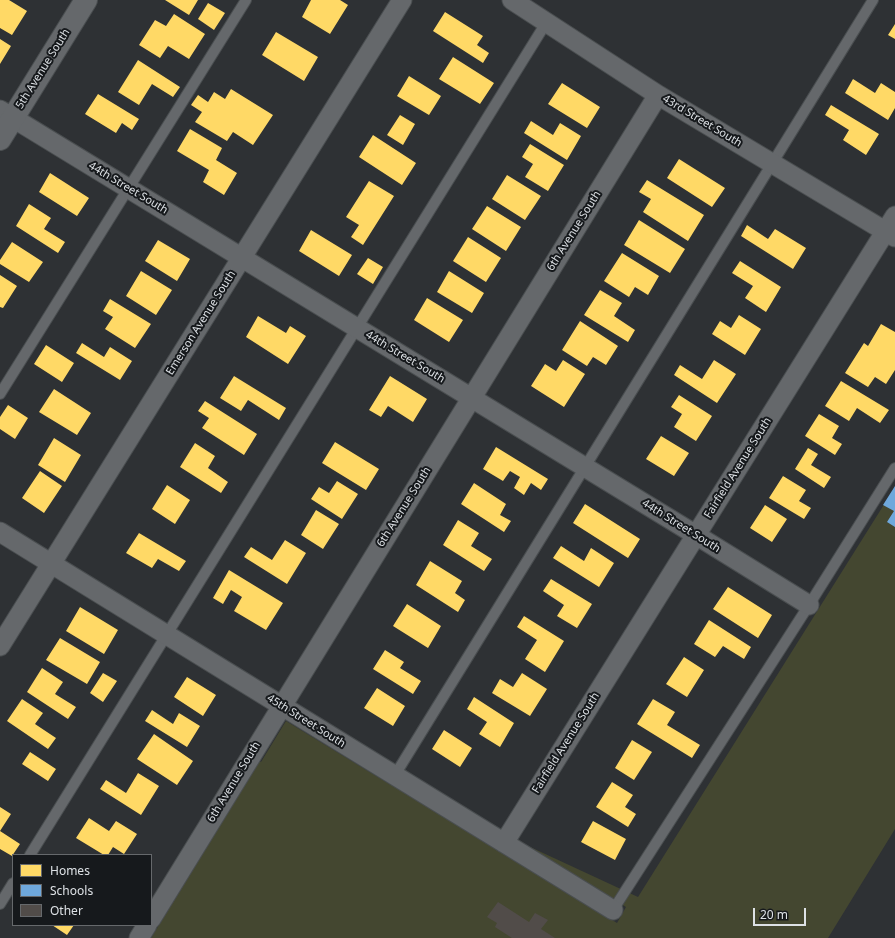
<!DOCTYPE html>
<style>
body{margin:0}
#map{position:relative;width:895px;height:938px;overflow:hidden;background:#2e3134;font-family:"Noto Sans",sans-serif}
canvas{display:block}
.legend{position:absolute;left:12px;top:854px;width:140px;height:72px;box-sizing:border-box;background:#16191c;border:1px solid #66696c;margin:0;padding:5px 7px;list-style:none;font-size:12px;color:#dde1e5}
.legend li{display:flex;align-items:center;gap:8px;height:20px}
.legend b{width:20px;border:1px solid #66696c}
.scale{position:absolute;left:753px;top:908px;width:53px;height:18px;box-sizing:border-box;border:2px solid #dde1e5;border-top:0;padding-left:5px;font-size:12px;line-height:14px;white-space:nowrap;color:#dde1e5;-webkit-text-stroke:3px #16191c;paint-order:stroke}
</style>
<div id="map">
<canvas width="895" height="938"></canvas>
<ul class="legend">
<li><b style="height:11px;background:#ffd966"></b>Homes</li>
<li><b style="height:11px;background:#6fa8dc"></b>Schools</li>
<li><b style="height:11px;background:#514c49"></b>Other</li>
</ul>
<div class="scale">20 m</div>
</div>
<script>
const g = document.querySelector('canvas').getContext('2d');
g.lineJoin = 'round';
function fillPath(path, color) { g.fillStyle = color; g.fill(path, 'evenodd'); }
const toPath = rows => new Path2D(rows.map(r => 'M' + r).join(''));
function stroke(path, color, width, dash) { g.strokeStyle = color; g.lineWidth = width; g.lineCap = dash ? 'butt' : 'round'; g.setLineDash(dash || []); g.stroke(path); }
function drawText(font, color, halo, rows, align = 'center') {
  g.font = font + ' "Noto Sans",sans-serif'; g.lineWidth = 4; g.setLineDash([]); g.textBaseline = 'middle'; g.strokeStyle = halo; g.fillStyle = color; for (const [text, x, y, turn = 0] of rows) {
    g.save(); g.translate(x, y); g.rotate((+turn || 0) * Math.PI / 180); g.textAlign = isNaN(turn) ? turn : align; if (halo) g.strokeText(text, 0, 0); g.fillText(text, 0, 0); g.restore();
  }
}
fillPath(toPath([
 [895,487,895,829,828,938,151,938,259,761,261,762,286,721,391,785,392,784,617,923,626,907,528,846,638,897]
]), '#444730');
fillPath(toPath([
 [0,0,9,0,27,11,12,35,0,28],
 [165,0,198,0,189,15],
 [311,0,340,0,348,5,330,34,302,17],
 [208,3,225,13,214,30,198,19],
 [445,12,483,36,477,45,489,53,483,63,433,31],
 [174,14,205,34,189,59,168,46,160,58,139,45,155,20,166,26],
 [895,24,895,39,888,35],
 [276,32,318,57,304,81,262,55],
 [0,39,11,46,0,64],
 [453,57,494,83,480,104,439,79],
 [138,60,180,87,173,97,152,84,139,105,118,92],
 [409,76,441,96,429,115,397,96],
 [853,79,875,93,881,83,895,92,895,108,888,120,845,93],
 [562,83,600,107,587,128,548,104],
 [231,89,273,115,253,145,233,132,227,141,195,122,202,112,191,105,198,95,208,102,214,92,225,99],
 [98,94,139,119,132,130,122,123,116,133,85,114],
 [831,105,879,134,866,155,843,140,849,130,825,115],
 [400,115,415,124,403,145,387,135],
 [531,121,553,135,560,123,581,136,567,160,524,133],
 [190,129,222,148,216,160,237,173,224,195,203,182,209,170,177,151],
 [373,135,416,163,402,185,359,157],
 [530,144,564,165,548,191,525,177,533,164,522,157],
 [679,159,725,188,712,207,667,178],
 [50,173,89,198,77,216,39,192],
 [507,175,541,196,525,220,492,199],
 [647,180,704,215,688,241,643,212,651,199,639,192],
 [369,181,394,196,363,245,351,237,359,225,346,217],
 [29,204,51,218,44,229,65,242,58,253,16,226],
 [487,206,521,227,506,251,472,229],
 [639,220,685,249,670,273,624,245],
 [747,225,768,239,775,229,806,248,793,269,741,236],
 [311,230,352,255,339,276,299,251],
 [468,237,501,258,486,282,453,261],
 [158,240,190,259,177,281,145,261],
 [12,242,43,262,29,282,0,264,0,260],
 [622,253,659,276,648,295,635,287,629,297,604,281],
 [368,258,383,267,373,284,357,274],
 [740,261,781,287,766,312,745,298,753,286,732,273],
 [141,271,172,290,156,315,126,296],
 [449,271,484,293,472,313,437,292],
 [0,275,17,286,3,308,0,307],
 [600,290,622,303,614,316,635,330,628,342,584,315],
 [427,298,463,320,449,342,414,320],
 [110,299,151,324,135,348,105,329,113,317,103,311],
 [739,315,761,329,745,355,712,334,720,321,731,328],
 [258,316,286,333,290,326,306,336,288,364,246,337],
 [580,321,618,346,606,365,593,357,587,366,562,350],
 [881,324,895,332,895,370,886,384,875,377,868,387,845,373,864,343,868,346],
 [82,343,104,357,110,347,132,361,120,380,76,353],
 [46,345,74,363,62,382,34,364],
 [563,360,585,374,564,407,531,386,545,364,556,371],
 [714,360,736,374,717,403,674,375,680,365,702,379],
 [234,376,286,408,279,420,248,400,241,411,220,398],
 [390,376,427,399,413,422,388,406,381,417,369,410],
 [841,381,889,410,880,423,857,408,849,421,825,406],
 [54,389,91,413,77,435,39,412],
 [679,395,712,416,696,441,674,427,682,414,671,407],
 [205,401,257,434,244,455,202,428,209,418,198,411],
 [8,405,28,418,15,439,0,429,0,417],
 [819,414,839,426,832,438,842,444,835,455,805,436],
 [661,436,689,453,674,476,646,459],
 [54,438,81,455,65,482,38,465],
 [335,442,379,469,366,490,322,463],
 [195,443,215,456,208,468,228,482,221,493,180,467],
 [496,447,548,479,541,490,531,483,524,495,514,488,520,477,510,471,503,481,483,469],
 [808,448,818,454,811,465,831,477,824,488,795,469],
 [40,471,62,486,44,513,22,498],
 [783,476,806,490,799,501,811,508,804,519,769,498],
 [337,481,358,494,342,519,311,499,319,487,329,493],
 [474,483,506,504,500,515,511,521,504,532,461,504],
 [167,485,190,500,175,524,152,509],
 [585,504,640,539,628,558,573,523],
 [765,505,787,519,772,542,750,528],
 [316,510,339,524,323,549,301,535],
 [458,520,479,533,471,546,492,559,484,571,443,545],
 [139,533,186,561,179,571,158,559,152,568,126,553],
 [285,540,306,553,287,584,244,557,251,547,272,560],
 [561,546,584,561,591,548,614,563,599,587,553,558],
 [430,561,462,581,455,593,465,600,458,612,416,585],
 [229,570,283,603,266,630,234,611,242,597,231,590,223,604,213,598],
 [551,579,592,604,577,628,557,616,564,605,543,591],
 [728,587,772,615,758,638,713,609],
 [407,604,441,626,428,648,393,626],
 [80,607,118,630,104,654,66,631],
 [524,616,564,641,545,672,525,659,537,640,517,627],
 [709,620,751,647,744,659,723,646,715,657,694,644],
 [60,638,100,662,87,684,46,660],
 [385,650,404,662,400,668,421,681,413,694,373,669],
 [684,657,704,670,687,697,666,684],
 [42,668,63,682,55,694,76,707,68,719,27,692],
 [103,673,117,681,103,702,90,693],
 [522,673,547,689,530,716,492,693,500,679,513,687],
 [187,677,216,695,203,716,174,697],
 [377,688,405,706,393,726,364,708],
 [474,697,514,723,500,747,479,734,487,722,467,709],
 [22,699,43,713,35,724,56,738,48,749,7,721],
 [653,699,675,712,667,725,700,745,692,758,637,724],
 [152,710,173,724,179,713,200,726,187,747,145,721],
 [444,730,472,748,460,767,432,749],
 [154,734,193,761,177,785,137,759],
 [632,740,652,752,634,780,615,768],
 [30,752,56,769,48,781,22,764],
 [138,773,159,786,141,815,100,789,106,780,126,793],
 [612,782,633,795,625,807,636,814,628,827,596,807],
 [0,807,11,814,0,831,20,844,12,856,0,849],
 [89,818,109,831,116,821,137,834,124,854,113,847,108,855,104,855,76,838],
 [593,821,626,839,615,860,581,842],
 [52,925,74,925,67,935]
]), '#ffd966');
fillPath(toPath([
 [895,486,895,527,887,522,894,511,883,505]
]), '#6fa8dc');
fillPath(toPath([
 [498,902,529,922,535,913,548,920,541,929,555,938,512,938,495,927,497,923,487,917]
]), '#514c49');
const lane = toPath([
 [0,394,246,0],
 [395,775,873,0],
 [30,855,546,23],
 [0,904,13,883],
 [613,910,809,605,895,468]
]);
const street = toPath([
 [512,0,658,95,895,237],
 [0,110,696,535,809,605],
 [0,532,613,910],
 [0,646,402,0],
 [504,843,895,216],
 [151,919,658,95],
 [139,938,147,925]
]);
const secondary = toPath([
 [0,139,86,0]
]);
stroke(lane, '#4a4e50', 12);
stroke(street, '#4a4e50', 21);
stroke(secondary, '#4a4e50', 24);
stroke(lane, '#65686b', 10);
stroke(street, '#65686b', 19);
stroke(secondary, '#65686b', 22);
drawText('11px', '#dde1e5', '#16191c', [
 ["5th Avenue South",43,69,-58],
 ["43rd Street South",702,121,31],
 ["44th Street South",128,188,31],
 ["6th Avenue South",574,231,-58],
 ["Emerson Avenue South",201,323,-58],
 ["44th Street South",405,357,31],
 ["Fairfield Avenue South",738,468,-58],
 ["6th Avenue South",404,507,-58],
 ["44th Street South",681,526,32],
 ["45th Street South",306,721,32],
 ["Fairfield Avenue South",566,743,-58],
 ["6th Avenue South",234,782,-59]
]);
</script>
